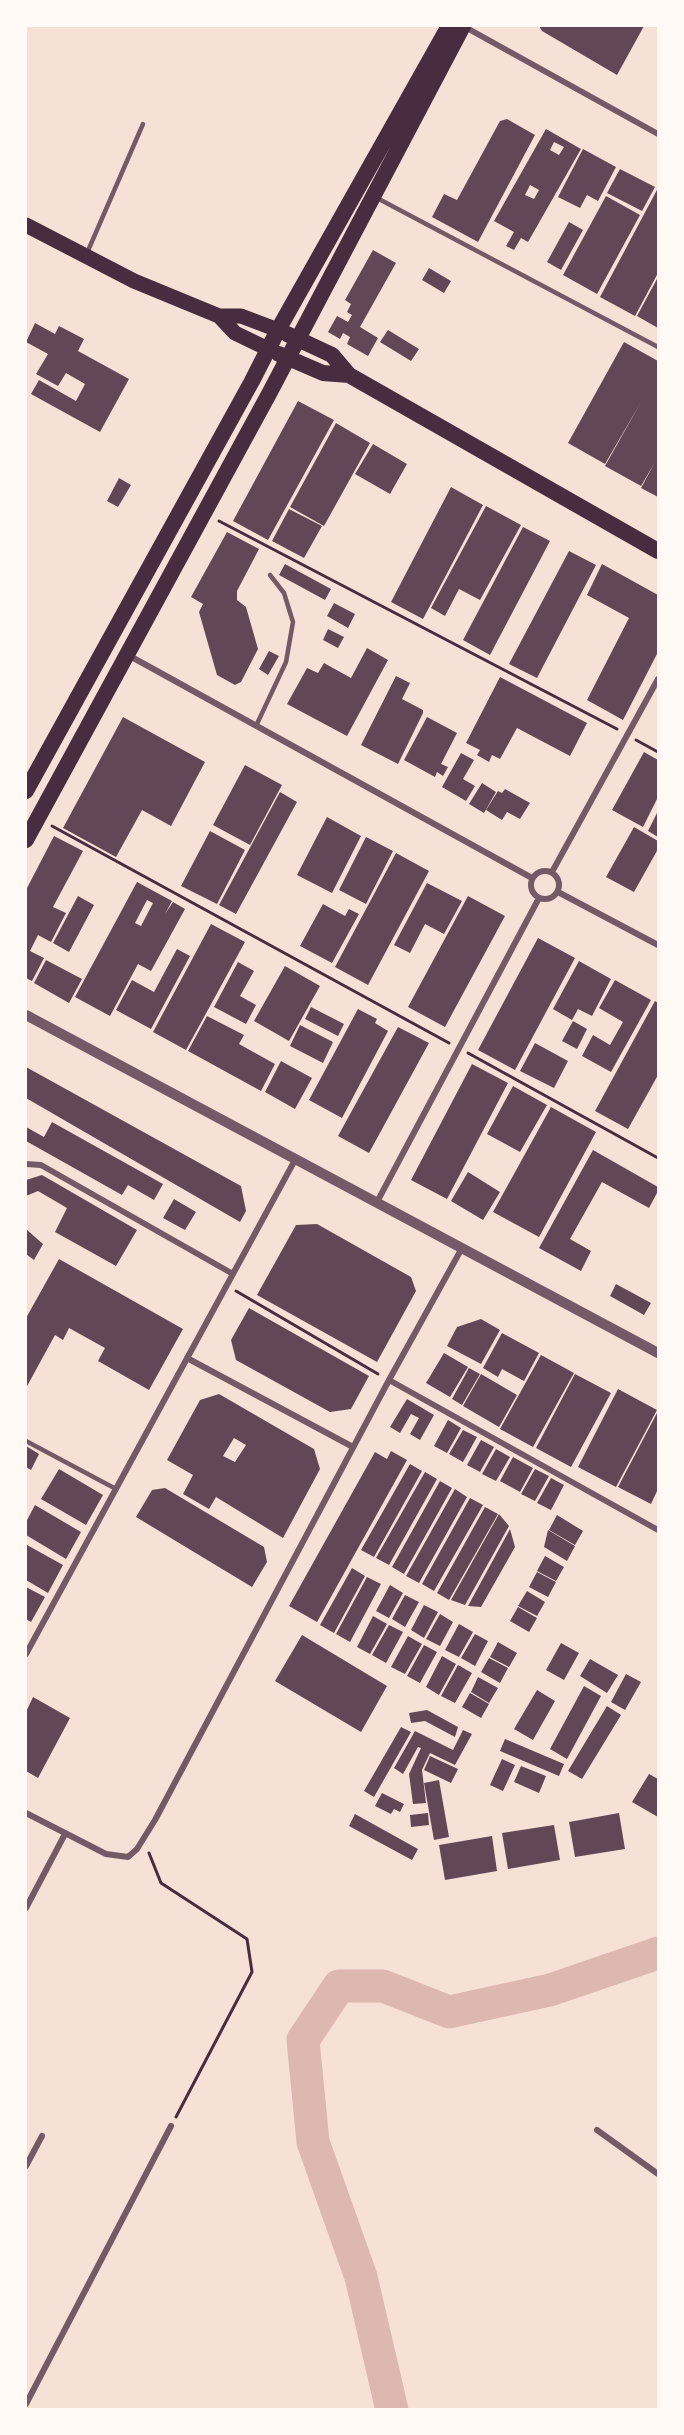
<!DOCTYPE html>
<style>
body{margin:0}
#map{position:relative;width:684px;height:2435px;overflow:hidden;background:#f7e1d7;font-family:"Archivo Narrow",sans-serif}
canvas{display:block}
.frame{position:absolute;inset:0;border:27px solid #fffaf5;pointer-events:none}
</style>
<div id="map">
<canvas width="684" height="2435"></canvas>
<div class="frame"></div>
</div>
<script>
const g = document.querySelector('canvas').getContext('2d');
g.lineJoin = 'round';
const toPath = rows => new Path2D(rows.map(r => 'M' + r).join(''));
function stroke(path, color, width, dash) { g.strokeStyle = color; g.lineWidth = width; g.lineCap = dash ? 'butt' : 'round'; g.setLineDash(dash || []); g.stroke(path); }
function fillPath(path, color) { g.fillStyle = color; g.fill(path, 'evenodd'); }
stroke(toPath([
 [392,2410,361,2277,313,2142,303,2040,339,1986,383,1986,449,2012,550,1990,658,1953]
]), '#dcb8b0', 33);
fillPath(toPath([
 [539,26,644,26,617,75,542,31],
 [507,119,535,135,478,242,432,217,444,194,457,200,500,121],
 [546,129,581,149,528,242,521,238,514,250,506,246,514,232,494,221],
 [554,142,564,147,559,155,550,150],
 [530,185,539,190,534,199,525,195],
 [583,149,616,167,598,201,587,195,580,208,558,197],
 [620,169,655,187,642,211,607,193],
 [658,188,658,273,635,316,600,297],
 [606,196,640,215,597,294,563,275],
 [569,222,583,230,561,270,547,262],
 [373,250,396,263,360,327,378,338,368,356,347,344,350,337,343,333,340,339,328,332,337,316,348,322,352,315,347,312,351,304,345,300],
 [429,268,451,281,444,293,422,280],
 [658,277,658,328,637,316],
 [35,323,55,334,59,326,84,339,78,351,129,379,100,432,31,394,39,380,76,401,85,384,66,373,58,386,36,374,48,354,26,342],
 [388,330,419,349,411,361,380,342],
 [624,342,658,361,658,497,641,488,655,462,641,486,605,466,641,402,605,464,568,443],
 [298,401,334,420,268,540,233,521],
 [336,423,370,443,324,526,290,507],
 [373,444,407,464,390,494,355,474],
 [119,478,131,485,118,507,107,501],
 [451,487,483,505,423,619,391,602],
 [486,506,521,525,480,600,459,589,445,616,431,608],
 [289,509,322,526,304,558,272,541],
 [523,527,550,541,490,655,463,640],
 [227,532,259,549,237,591,237,600,246,607,258,649,241,682,235,685,217,675,199,612,203,604,191,597],
 [569,551,596,565,537,678,509,664],
 [285,564,331,589,325,600,279,575],
 [602,564,658,595,658,652,623,720,587,700,629,618,587,595],
 [334,603,355,614,348,628,327,616],
 [328,629,344,637,338,648,323,640],
 [367,648,388,660,347,736,287,704,307,668,318,673,324,663,351,678],
 [269,651,279,656,268,675,259,669],
 [396,676,410,683,402,699,423,710,423,713,398,764,361,745],
 [500,677,587,723,570,756,517,728,500,759,492,755,489,762,477,755,480,750,466,743],
 [123,717,205,762,171,826,142,810,116,857,63,828],
 [427,717,457,733,441,764,448,767,443,776,437,772,435,777,404,760],
 [644,752,658,760,658,797,643,827,612,810],
 [461,753,474,760,463,779,475,786,466,801,442,787],
 [245,765,282,785,250,845,213,825],
 [482,783,496,792,484,813,469,804],
 [505,789,530,803,520,819,507,812,502,820,486,810,498,791,502,793],
 [280,792,297,802,236,914,219,905],
 [658,811,658,837,648,831],
 [327,817,361,836,332,893,297,875],
 [634,827,658,841,658,849,634,892,606,877],
 [210,831,245,850,217,904,181,886],
 [54,836,83,851,53,907,66,913,51,942,38,935,30,951,44,958,32,981,26,978,26,890],
 [366,837,393,851,366,904,339,890],
 [396,853,429,871,368,985,335,967],
 [137,882,172,901,165,914,173,902,185,909,151,971,138,964,110,1016,75,997],
 [147,900,153,903,141,926,135,923],
 [427,883,462,901,444,934,425,924,410,953,394,945],
 [78,896,94,905,69,952,53,943],
 [468,896,505,916,445,1027,408,1007],
 [323,904,345,916,349,909,359,914,332,963,300,946],
 [211,924,245,942,186,1050,153,1032],
 [538,938,575,958,515,1070,478,1050],
 [177,949,190,956,151,1029,116,1010,132,980,154,992],
 [46,960,82,979,69,1003,34,983],
 [579,961,611,979,592,1016,578,1009,572,1020,553,1009],
 [238,962,254,971,240,996,256,1005,246,1024,214,1007],
 [285,966,320,986,289,1041,254,1021],
 [615,980,651,1000,611,1072,582,1056,593,1035,610,1045,623,1022,599,1008],
 [655,1001,658,1003,658,1075,628,1129,595,1111],
 [311,1007,344,1024,338,1036,305,1019],
 [358,1009,377,1019,375,1023,388,1031,342,1118,309,1100],
 [207,1016,244,1035,239,1044,275,1064,261,1091,188,1051],
 [573,1021,587,1029,577,1049,562,1041],
 [300,1025,333,1042,323,1063,290,1046],
 [398,1027,429,1043,369,1153,338,1136],
 [535,1043,568,1061,554,1088,520,1071],
 [281,1061,312,1078,295,1109,265,1092],
 [472,1064,508,1083,447,1199,411,1180],
 [26,1067,241,1186,246,1211,240,1222,26,1098],
 [513,1086,547,1105,520,1152,487,1134],
 [551,1107,596,1132,539,1237,493,1212],
 [52,1122,163,1184,154,1200,128,1185,122,1195,26,1141,26,1127,44,1137],
 [593,1150,658,1187,658,1191,649,1208,602,1182,570,1239,591,1251,581,1271,539,1248],
 [468,1172,500,1192,483,1220,451,1201],
 [42,1175,137,1230,116,1266,55,1232,67,1208,38,1191,26,1196,26,1180],
 [174,1199,196,1212,185,1230,163,1218],
 [317,1224,411,1277,416,1291,377,1362,257,1295,296,1225],
 [26,1229,43,1244,34,1260,26,1254],
 [59,1259,183,1329,149,1390,98,1361,105,1348,69,1328,63,1340,55,1335,26,1388,26,1318],
 [616,1284,651,1303,644,1315,610,1296],
 [249,1308,369,1376,351,1409,330,1412,236,1360,231,1340],
 [481,1319,500,1330,481,1364,447,1346,457,1327],
 [502,1333,539,1353,524,1381,502,1369,498,1377,483,1368],
 [444,1353,468,1367,450,1397,426,1383],
 [541,1355,574,1373,533,1447,500,1429],
 [469,1368,480,1374,462,1405,452,1399],
 [481,1374,517,1395,499,1427,463,1406],
 [575,1374,611,1393,571,1467,536,1448],
 [618,1389,657,1410,616,1487,578,1467],
 [219,1394,314,1449,320,1469,283,1538,216,1497,209,1509,183,1494,193,1475,167,1460,200,1400],
 [234,1438,246,1445,235,1462,223,1456],
 [407,1399,434,1415,420,1440,410,1434,419,1418,411,1414,400,1433,390,1427],
 [657,1413,658,1414,658,1489,651,1504,618,1487],
 [448,1420,461,1428,447,1453,434,1446],
 [463,1430,477,1437,463,1462,449,1454],
 [481,1440,494,1447,480,1472,467,1465],
 [26,1446,39,1454,31,1470,26,1467],
 [496,1449,510,1457,496,1481,482,1474],
 [391,1451,407,1460,317,1622,289,1606,375,1452,387,1459],
 [513,1457,533,1468,520,1492,500,1481],
 [410,1464,422,1471,374,1557,361,1550],
 [59,1469,103,1495,86,1525,41,1499],
 [535,1469,549,1476,535,1501,521,1494],
 [425,1472,437,1479,389,1565,376,1558],
 [551,1478,564,1485,551,1510,537,1503],
 [440,1481,452,1488,404,1574,392,1567],
 [165,1488,264,1547,267,1562,252,1587,136,1517,152,1490],
 [455,1489,467,1497,419,1583,406,1576],
 [470,1498,483,1505,434,1591,422,1584],
 [35,1505,81,1532,66,1559,26,1535,26,1522],
 [485,1507,498,1514,449,1600,437,1593],
 [499,1514,509,1526,465,1605,451,1600],
 [557,1515,583,1531,575,1545,549,1530],
 [510,1529,515,1547,481,1607,468,1606],
 [548,1530,575,1546,567,1561,544,1547],
 [27,1545,63,1565,48,1593,26,1580],
 [545,1556,564,1567,556,1581,537,1571],
 [352,1568,365,1576,334,1633,320,1625],
 [537,1572,556,1582,548,1597,529,1587],
 [367,1577,381,1584,350,1642,336,1634],
 [390,1585,403,1593,389,1618,376,1611],
 [26,1587,45,1597,31,1622,26,1619],
 [527,1591,545,1602,537,1616,518,1606],
 [405,1595,419,1602,405,1627,392,1619],
 [424,1605,438,1612,424,1638,411,1630],
 [518,1607,537,1618,529,1632,510,1621],
 [440,1614,453,1622,440,1646,426,1639],
 [373,1616,387,1624,370,1654,357,1647],
 [459,1624,473,1632,459,1657,445,1650],
 [389,1625,403,1632,386,1663,372,1655],
 [475,1634,488,1641,475,1666,461,1658],
 [302,1635,387,1686,361,1732,275,1681],
 [408,1636,422,1644,405,1674,391,1667],
 [498,1642,517,1653,509,1667,490,1657],
 [561,1643,579,1653,564,1680,546,1670],
 [424,1645,437,1652,420,1683,407,1676],
 [442,1656,456,1664,439,1695,426,1687],
 [489,1658,508,1668,500,1683,481,1672],
 [590,1659,618,1675,607,1693,580,1676],
 [458,1665,472,1673,455,1703,441,1696],
 [626,1674,641,1682,625,1710,611,1702],
 [478,1677,498,1688,489,1703,471,1692],
 [584,1686,601,1696,567,1759,550,1749],
 [537,1690,555,1701,533,1740,514,1729],
 [470,1693,489,1704,481,1718,462,1707],
 [33,1697,70,1718,38,1778,26,1771,26,1712],
 [607,1706,621,1715,582,1779,568,1771],
 [427,1710,458,1727,455,1737,425,1721,411,1723,409,1713],
 [401,1727,411,1732,374,1797,364,1791],
 [463,1730,472,1734,455,1765,430,1753,422,1770,426,1803,413,1804,409,1774,421,1748,418,1747,403,1774,394,1768,415,1731,453,1750],
 [505,1739,564,1764,559,1776,500,1751],
 [430,1756,458,1769,451,1783,424,1770],
 [502,1759,515,1765,503,1791,490,1785],
 [521,1766,546,1776,539,1793,514,1782],
 [649,1774,658,1779,658,1817,632,1802],
 [439,1780,449,1837,434,1840,424,1783],
 [382,1793,404,1804,400,1812,394,1809,391,1814,375,1806],
 [428,1813,429,1825,411,1827,410,1815],
 [619,1813,625,1849,575,1857,569,1822],
 [355,1814,418,1849,412,1860,349,1826],
 [554,1825,560,1860,508,1869,502,1833],
 [492,1836,497,1871,445,1880,439,1845]
]), '#644757');
stroke(toPath([
 [219,521,617,729],
 [636,740,658,752],
 [52,826,449,1043],
 [468,1053,658,1158],
 [236,1291,378,1374],
 [149,1853,161,1883,247,1939,252,1972,176,2117]
]), '#4a2c40', 3);
stroke(toPath([
 [377,198,658,347],
 [87,253,143,124],
 [256,726,286,662,293,622,284,593,270,575],
 [26,1441,116,1489]
]), '#755966', 4.5);
stroke(toPath([
 [465,27,658,134],
 [128,655,532,878],
 '531 885a14 14 0 1 1 28 0a14 14 0 1 1-28 0Z',
 [552,872,658,679],
 [558,892,658,945],
 [26,1164,41,1165,233,1274],
 [377,1202,539,898],
 [187,1358,353,1447],
 [389,1380,658,1530],
 [26,1654,295,1160],
 [26,1813,106,1854,128,1857,137,1849,155,1820,389,1380,462,1248],
 [26,1908,65,1834],
 [597,2130,658,2174],
 [26,2166,42,2136],
 [26,2404,171,2126]
]), '#755966', 6);
stroke(toPath([
 [26,1015,658,1353]
]), '#755966', 10);
stroke(toPath([
 [26,225,134,281,219,316,241,316,278,330],
 [219,316,235,333,268,349]
]), '#4a2c40', 15);
stroke(toPath([
 [287,334,332,355,349,375,658,551],
 [279,354,323,373,349,375],
 [26,791,252,381,278,330,449,26],
 [26,840,270,392,463,26]
]), '#4a2c40', 16);
</script>
